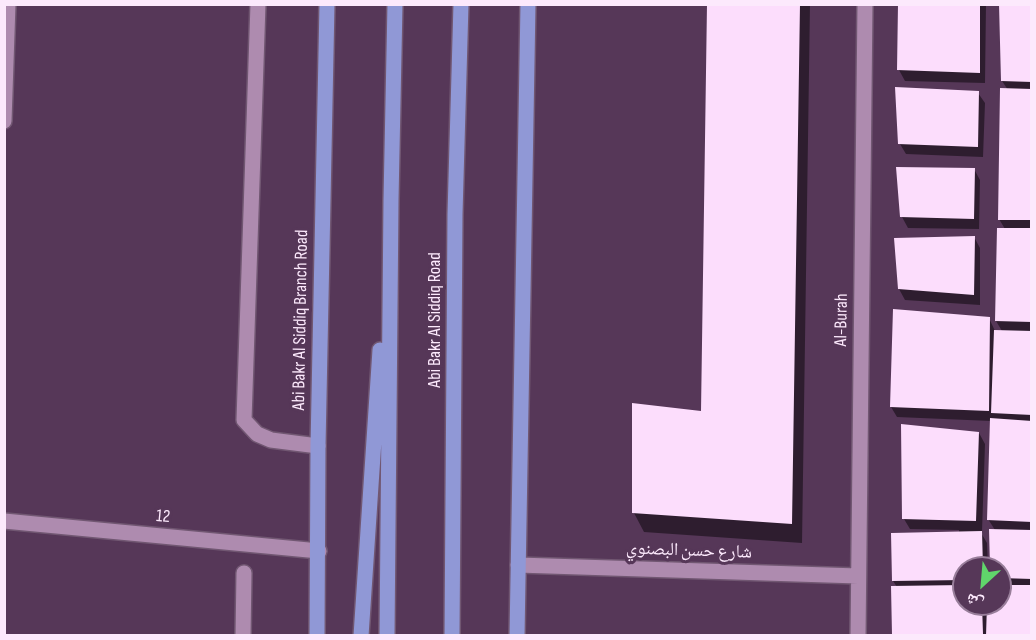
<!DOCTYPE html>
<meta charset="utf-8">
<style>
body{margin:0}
#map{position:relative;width:1036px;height:640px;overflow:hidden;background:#563758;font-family:"Sofia Sans Condensed","Noto Naskh Arabic",sans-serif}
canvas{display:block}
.frame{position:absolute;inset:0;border:6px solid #fce9fc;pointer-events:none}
.north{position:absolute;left:952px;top:556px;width:60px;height:60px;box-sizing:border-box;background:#563758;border:2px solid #987e9a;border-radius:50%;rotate:206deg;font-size:16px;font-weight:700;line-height:24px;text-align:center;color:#fce9fc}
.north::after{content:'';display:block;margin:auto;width:21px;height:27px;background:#60d56b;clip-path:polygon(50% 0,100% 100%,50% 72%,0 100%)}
</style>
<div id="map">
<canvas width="1036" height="640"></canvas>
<div class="frame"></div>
<div class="north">ش</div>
</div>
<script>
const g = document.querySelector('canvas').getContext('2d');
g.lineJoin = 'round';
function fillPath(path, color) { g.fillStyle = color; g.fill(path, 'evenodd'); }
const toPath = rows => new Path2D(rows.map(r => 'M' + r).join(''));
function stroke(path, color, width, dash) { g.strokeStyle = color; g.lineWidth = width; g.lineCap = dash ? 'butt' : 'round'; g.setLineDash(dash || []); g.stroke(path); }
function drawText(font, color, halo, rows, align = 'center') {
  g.font = font + ' "Sofia Sans Condensed","Noto Naskh Arabic",sans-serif'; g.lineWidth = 6; g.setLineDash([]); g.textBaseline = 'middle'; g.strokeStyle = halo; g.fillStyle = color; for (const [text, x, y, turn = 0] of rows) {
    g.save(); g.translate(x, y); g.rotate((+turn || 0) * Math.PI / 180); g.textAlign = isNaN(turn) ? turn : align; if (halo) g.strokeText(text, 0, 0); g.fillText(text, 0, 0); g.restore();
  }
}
fillPath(toPath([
 [708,4,810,4,802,543,644,532,634,513,703,413],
 [900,4,986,4,985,83,905,81,899,70],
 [1032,4,1032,636,894,636,897,587,893,581,959,533,959,530,910,529,904,519,979,433,985,444,982,531,980,531,987,543,988,568,964,568,964,604,1000,604,1000,568,992,568,995,530,988,519,991,421,897,417,891,407,989,318,995,331,1002,331,996,321,1005,229,999,219,1008,90,1002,81],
 [978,93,985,103,983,157,906,154,900,144],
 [974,169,980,180,979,229,908,228,902,217],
 [974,237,980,248,980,305,905,300,899,289]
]), '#0007');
fillPath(toPath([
 [707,4,800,4,792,524,632,513,632,403,701,411],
 [898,4,980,4,980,73,897,70],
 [999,4,1032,4,1032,82,1001,81],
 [895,87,979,91,978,147,898,144],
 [1000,88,1032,89,1032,220,998,220],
 [896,167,975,168,974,219,900,217],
 [997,228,1032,228,1032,322,995,321],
 [975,236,974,295,898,289,894,238],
 [893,309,990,317,989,411,890,407],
 [994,330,1032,331,1032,415,991,413],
 [990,418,1032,421,1032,522,987,520],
 [901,424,979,432,976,521,902,519],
 [989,529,1032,530,1032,579,1000,578,1000,568,990,568],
 [982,531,983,568,964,568,964,580,892,581,891,533],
 [964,585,964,604,982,604,983,634,892,635,891,586],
 [1000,585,1032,585,1032,636,986,636,987,604,1000,604]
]), '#fcddfc');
const minor = toPath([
 [258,4,244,420,257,434,271,440,318,446],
 [4,121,8,4],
 [4,521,319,551],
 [518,565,858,576],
 [243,636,244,573],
 [858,636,865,4]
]);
const major = toPath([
 [317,636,318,446,327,4],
 [361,636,380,350],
 [387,636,391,200,395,4],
 [452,636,455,214,461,4],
 [517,636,528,4]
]);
stroke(minor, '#715772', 18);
stroke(major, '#715772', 18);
stroke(minor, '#ae8baf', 15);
stroke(major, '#9098d6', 15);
drawText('18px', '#fce9fc', '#563758', [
 ["Abi Bakr Al Siddiq Branch Road",301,320,-89],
 ["Abi Bakr Al Siddiq Road",435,320,-90],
 ["Al-Burah",842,320,-89],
 ["12",163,517,5],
 ["شارع حسن البصنوي",689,551,2]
]);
</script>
